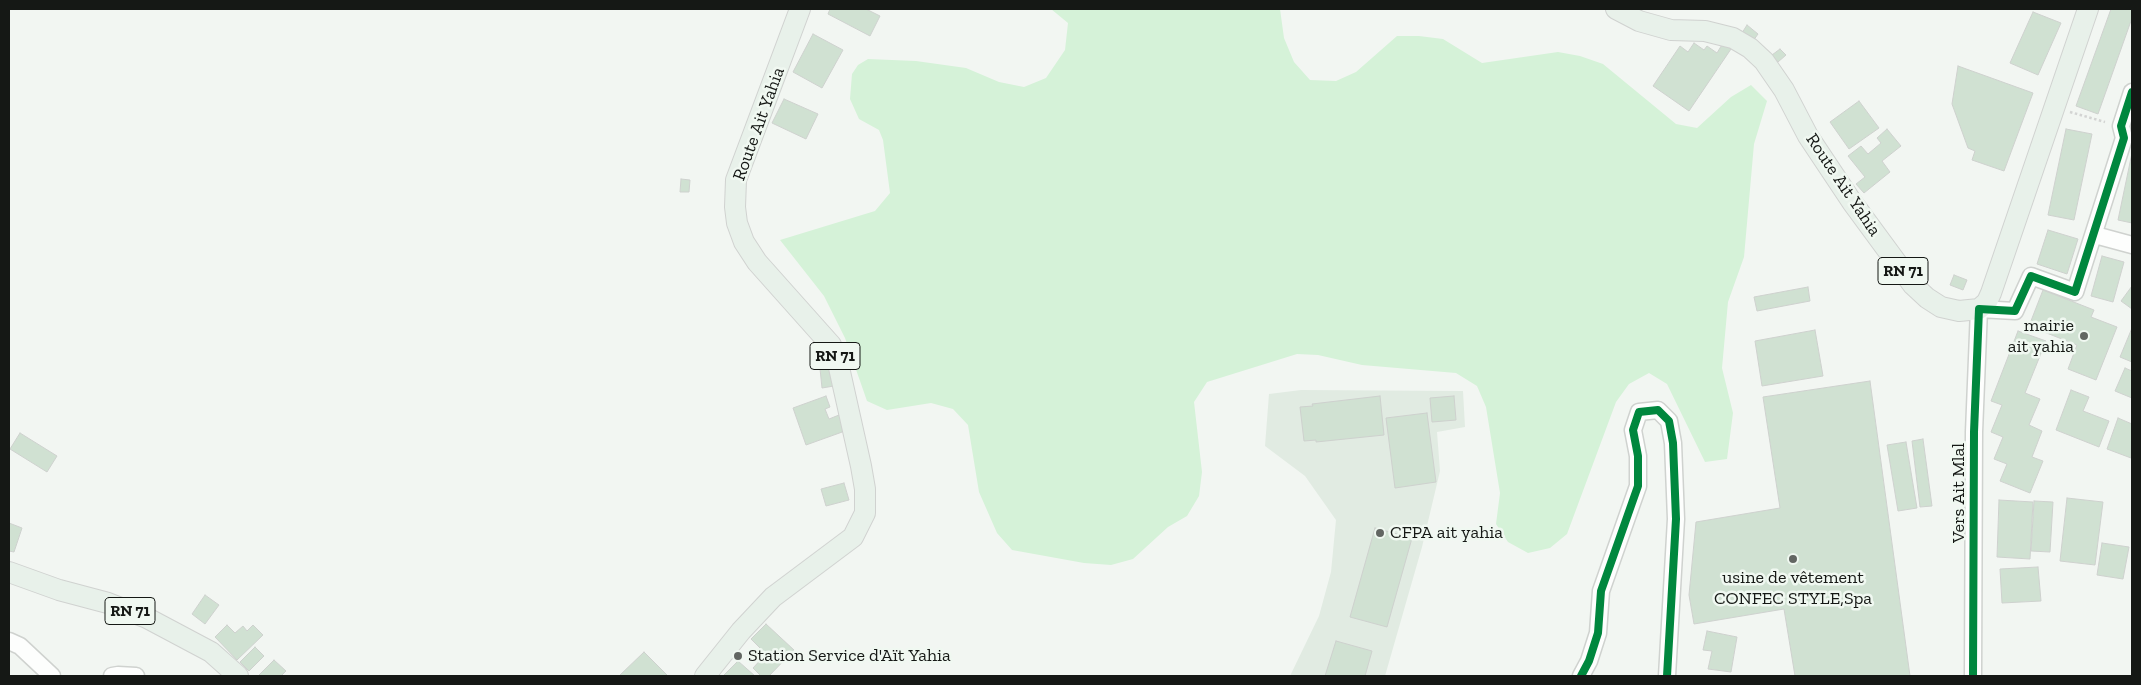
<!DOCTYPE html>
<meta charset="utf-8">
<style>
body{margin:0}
#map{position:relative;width:2141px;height:685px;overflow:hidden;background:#f2f6f2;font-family:"Zilla Slab",serif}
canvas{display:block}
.frame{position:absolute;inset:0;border:10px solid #151815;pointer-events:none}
</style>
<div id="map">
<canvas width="2141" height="685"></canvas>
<div class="frame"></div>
</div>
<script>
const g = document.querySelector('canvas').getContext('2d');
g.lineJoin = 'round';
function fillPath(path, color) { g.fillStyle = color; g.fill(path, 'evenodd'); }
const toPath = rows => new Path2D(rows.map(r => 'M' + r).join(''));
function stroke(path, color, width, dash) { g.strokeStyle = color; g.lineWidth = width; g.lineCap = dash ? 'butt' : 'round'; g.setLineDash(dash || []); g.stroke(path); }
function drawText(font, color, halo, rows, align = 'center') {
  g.font = font + ' "Zilla Slab",serif'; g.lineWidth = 5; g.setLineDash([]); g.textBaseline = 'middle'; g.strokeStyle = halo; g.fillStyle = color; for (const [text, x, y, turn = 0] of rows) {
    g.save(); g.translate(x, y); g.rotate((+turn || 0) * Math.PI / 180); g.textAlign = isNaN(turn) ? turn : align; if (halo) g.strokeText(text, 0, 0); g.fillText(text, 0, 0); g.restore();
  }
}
fillPath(toPath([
 [1301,390,1463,391,1465,427,1437,432,1440,471,1422,547,1385,676,1290,676,1319,616,1331,572,1336,520,1305,476,1265,446,1269,394]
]), '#e1ebe2');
fillPath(toPath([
 [1051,9,1280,9,1284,38,1294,62,1310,80,1336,81,1356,72,1397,36,1419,36,1443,39,1482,63,1558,52,1580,56,1603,64,1676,124,1697,128,1731,97,1751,85,1767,101,1754,144,1744,257,1728,302,1722,368,1733,413,1727,459,1705,462,1667,384,1649,373,1629,384,1616,402,1567,534,1550,548,1528,553,1508,542,1496,524,1500,493,1486,407,1477,386,1456,373,1362,365,1318,355,1297,354,1207,382,1194,402,1202,472,1199,496,1187,516,1168,527,1133,559,1111,565,1084,563,1012,550,997,533,979,492,968,425,953,409,931,403,887,410,867,401,845,338,824,296,780,240,875,211,890,193,883,140,879,130,859,119,850,99,852,74,858,65,868,59,916,61,966,68,999,82,1024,87,1046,78,1065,50,1068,23]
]), '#d5f2d8');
const building = toPath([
 [830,9,866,9,880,16,870,36,828,14,830,9],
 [2111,9,2132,9,2132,18,2098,114,2076,106,2111,9],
 [2033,12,2061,23,2038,75,2010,63,2033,12],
 [1747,25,1758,34,1753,41,1742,33,1747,25],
 [813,34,843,50,822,88,793,72,813,34],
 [1694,43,1704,50,1707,46,1717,53,1723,43,1731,49,1689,111,1653,86,1680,46,1688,52,1694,43],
 [1780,49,1786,55,1778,62,1772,55,1780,49],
 [1958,66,2033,93,2004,171,1972,160,1975,151,1968,148,1952,104,1958,66],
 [784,99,818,114,806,139,772,123,784,99],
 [1859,101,1879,128,1849,149,1830,122,1859,101],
 [1887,129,1901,146,1882,161,1890,172,1864,193,1856,184,1865,177,1848,156,1861,146,1868,154,1881,143,1877,138,1887,129],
 [2066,129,2092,134,2074,220,2048,215,2066,129],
 [2132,153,2132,223,2118,220,2132,153],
 [681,179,690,180,689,192,680,192,681,179],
 [2048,230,2078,239,2067,274,2037,264,2048,230],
 [2102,256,2124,262,2113,302,2091,296,2102,256],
 [1954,275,1967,280,1963,290,1950,285,1954,275],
 [2132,286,2132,309,2121,301,2132,286],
 [1808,287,1810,301,1757,311,1754,297,1808,287],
 [2043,290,2094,310,2091,317,2117,327,2096,380,2068,369,2077,345,2029,326,2043,290],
 [2132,328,2132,362,2120,357,2132,328],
 [1815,330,1823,376,1762,386,1755,341,1815,330],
 [2018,331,2046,341,2025,393,2040,399,2029,425,2042,431,2032,457,2043,461,2030,493,2000,481,2007,464,1994,459,2003,437,1991,432,2002,405,1991,401,2018,331],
 [831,358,834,386,822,388,819,359,831,358],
 [2125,368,2132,371,2132,398,2115,391,2125,368],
 [1870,381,1910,676,1795,676,1784,609,1694,624,1689,595,1696,522,1780,508,1763,397,1870,381],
 [2071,390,2089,397,2083,411,2109,421,2099,447,2056,430,2071,390],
 [826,396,830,407,825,409,829,419,839,415,845,431,806,445,793,408,826,396],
 [1380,396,1384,435,1316,442,1316,440,1304,441,1300,407,1313,406,1312,404,1380,396],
 [1454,396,1456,420,1432,422,1430,398,1454,396],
 [1427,413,1436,482,1395,488,1386,418,1427,413],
 [2118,418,2132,424,2131,458,2107,449,2118,418],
 [20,433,57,456,47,472,10,449,20,433],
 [1923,439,1932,506,1920,507,1912,441,1923,439],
 [1906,442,1917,508,1898,511,1887,445,1906,442],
 [844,483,849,500,826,506,821,489,844,483],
 [2067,498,2103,502,2095,565,2060,561,2067,498],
 [1999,500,2033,502,2030,559,1997,557,1999,500],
 [2034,501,2053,502,2050,552,2031,551,2034,501],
 [9,523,22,528,14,552,9,551,9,523],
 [1375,528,1412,538,1387,627,1350,617,1375,528],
 [2102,543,2129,547,2123,579,2097,575,2102,543],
 [2038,567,2041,601,2002,603,2000,569,2038,567],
 [205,595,219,605,205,624,192,614,205,595],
 [766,624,794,650,769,676,761,676,753,668,766,654,751,639,766,624],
 [227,625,235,633,243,626,247,631,253,625,263,635,237,660,215,637,227,625],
 [1707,631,1737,637,1731,672,1708,669,1712,651,1703,650,1707,631],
 [1336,641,1372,651,1365,676,1325,676,1336,641],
 [255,647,264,656,249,671,240,662,255,647],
 [644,652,668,676,619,676,644,652],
 [274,660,286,671,281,676,258,676,274,660],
 [738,661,755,676,723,676,738,661]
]);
fillPath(building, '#d0e1d2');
stroke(building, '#ced1ce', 1);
const minor = toPath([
 [2095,235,2132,245],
 [9,641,20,646,52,676],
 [112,676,118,675,136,676],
 [1581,676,1589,661,1598,633,1601,591,1638,486,1638,456,1633,430,1639,412,1658,410,1669,421,1673,443,1676,519,1667,676],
 [1973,676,1974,432,1979,309,2015,311,2031,276,2075,292,2124,138,2121,126,2132,92]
]);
const major = toPath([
 [1616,9,1639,21,1671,30,1705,31,1733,38,1750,48,1764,61,1784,90,1808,136,1852,202,1913,285,1927,298,1941,307,1959,311,1979,309,1987,302,1991,293,2088,9],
 [9,572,59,590,108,603,147,618,211,652,238,676],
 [705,676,741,631,773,597,853,537,865,513,865,489,861,466,838,363,831,345,757,262,744,242,737,223,735,207,736,180,800,9]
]);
stroke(minor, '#cfd2cf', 19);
stroke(major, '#d0d2d0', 22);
stroke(toPath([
 [2070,112,2105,122]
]), '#d3d4d3', 2.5, [2.5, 2.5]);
stroke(minor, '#fdfefd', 16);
stroke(major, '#e8f1ea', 20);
stroke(toPath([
 [1581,676,1589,661,1598,633,1601,591,1638,486,1638,456,1633,430,1639,412,1658,410,1669,421,1673,443,1676,519,1667,676],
 [1973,676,1974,432,1979,309,2015,311,2031,276,2075,292,2124,138,2121,126,2132,92]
]), '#00873e', 8);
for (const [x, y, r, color] of [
 [2084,336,5,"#626662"],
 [1380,533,5,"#626662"],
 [1793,559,5,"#626662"],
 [738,656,5,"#626662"]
]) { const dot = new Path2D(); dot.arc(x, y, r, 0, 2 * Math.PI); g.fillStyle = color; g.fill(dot); stroke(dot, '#f0f8f1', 2); }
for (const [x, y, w] of [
 [1903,271,50],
 [835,356,50],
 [130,611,50]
]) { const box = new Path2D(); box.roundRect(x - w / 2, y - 13.5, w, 27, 4); g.fillStyle = '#f0f8f1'; g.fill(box); stroke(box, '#151815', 1); }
drawText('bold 16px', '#151815', null, [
 ["RN 71",1903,271],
 ["RN 71",835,356],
 ["RN 71",130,611]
]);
drawText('18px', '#151815', '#f0f8f1', [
 ["Route Ait Yahia",759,124,-70],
 ["Route Ait Yahia",1843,185,56],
 ["Vers Ait Mlal",1959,493,-90]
]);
drawText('18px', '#151815', '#f0f8f1', [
 ["mairie",2074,326,"right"],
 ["ait yahia",2074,347,"right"],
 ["CFPA ait yahia",1390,533],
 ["usine de vêtement",1793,578,"center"],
 ["CONFEC STYLE,Spa",1793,599,"center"],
 ["Station Service d'Aït Yahia",748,656]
], 'left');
</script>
